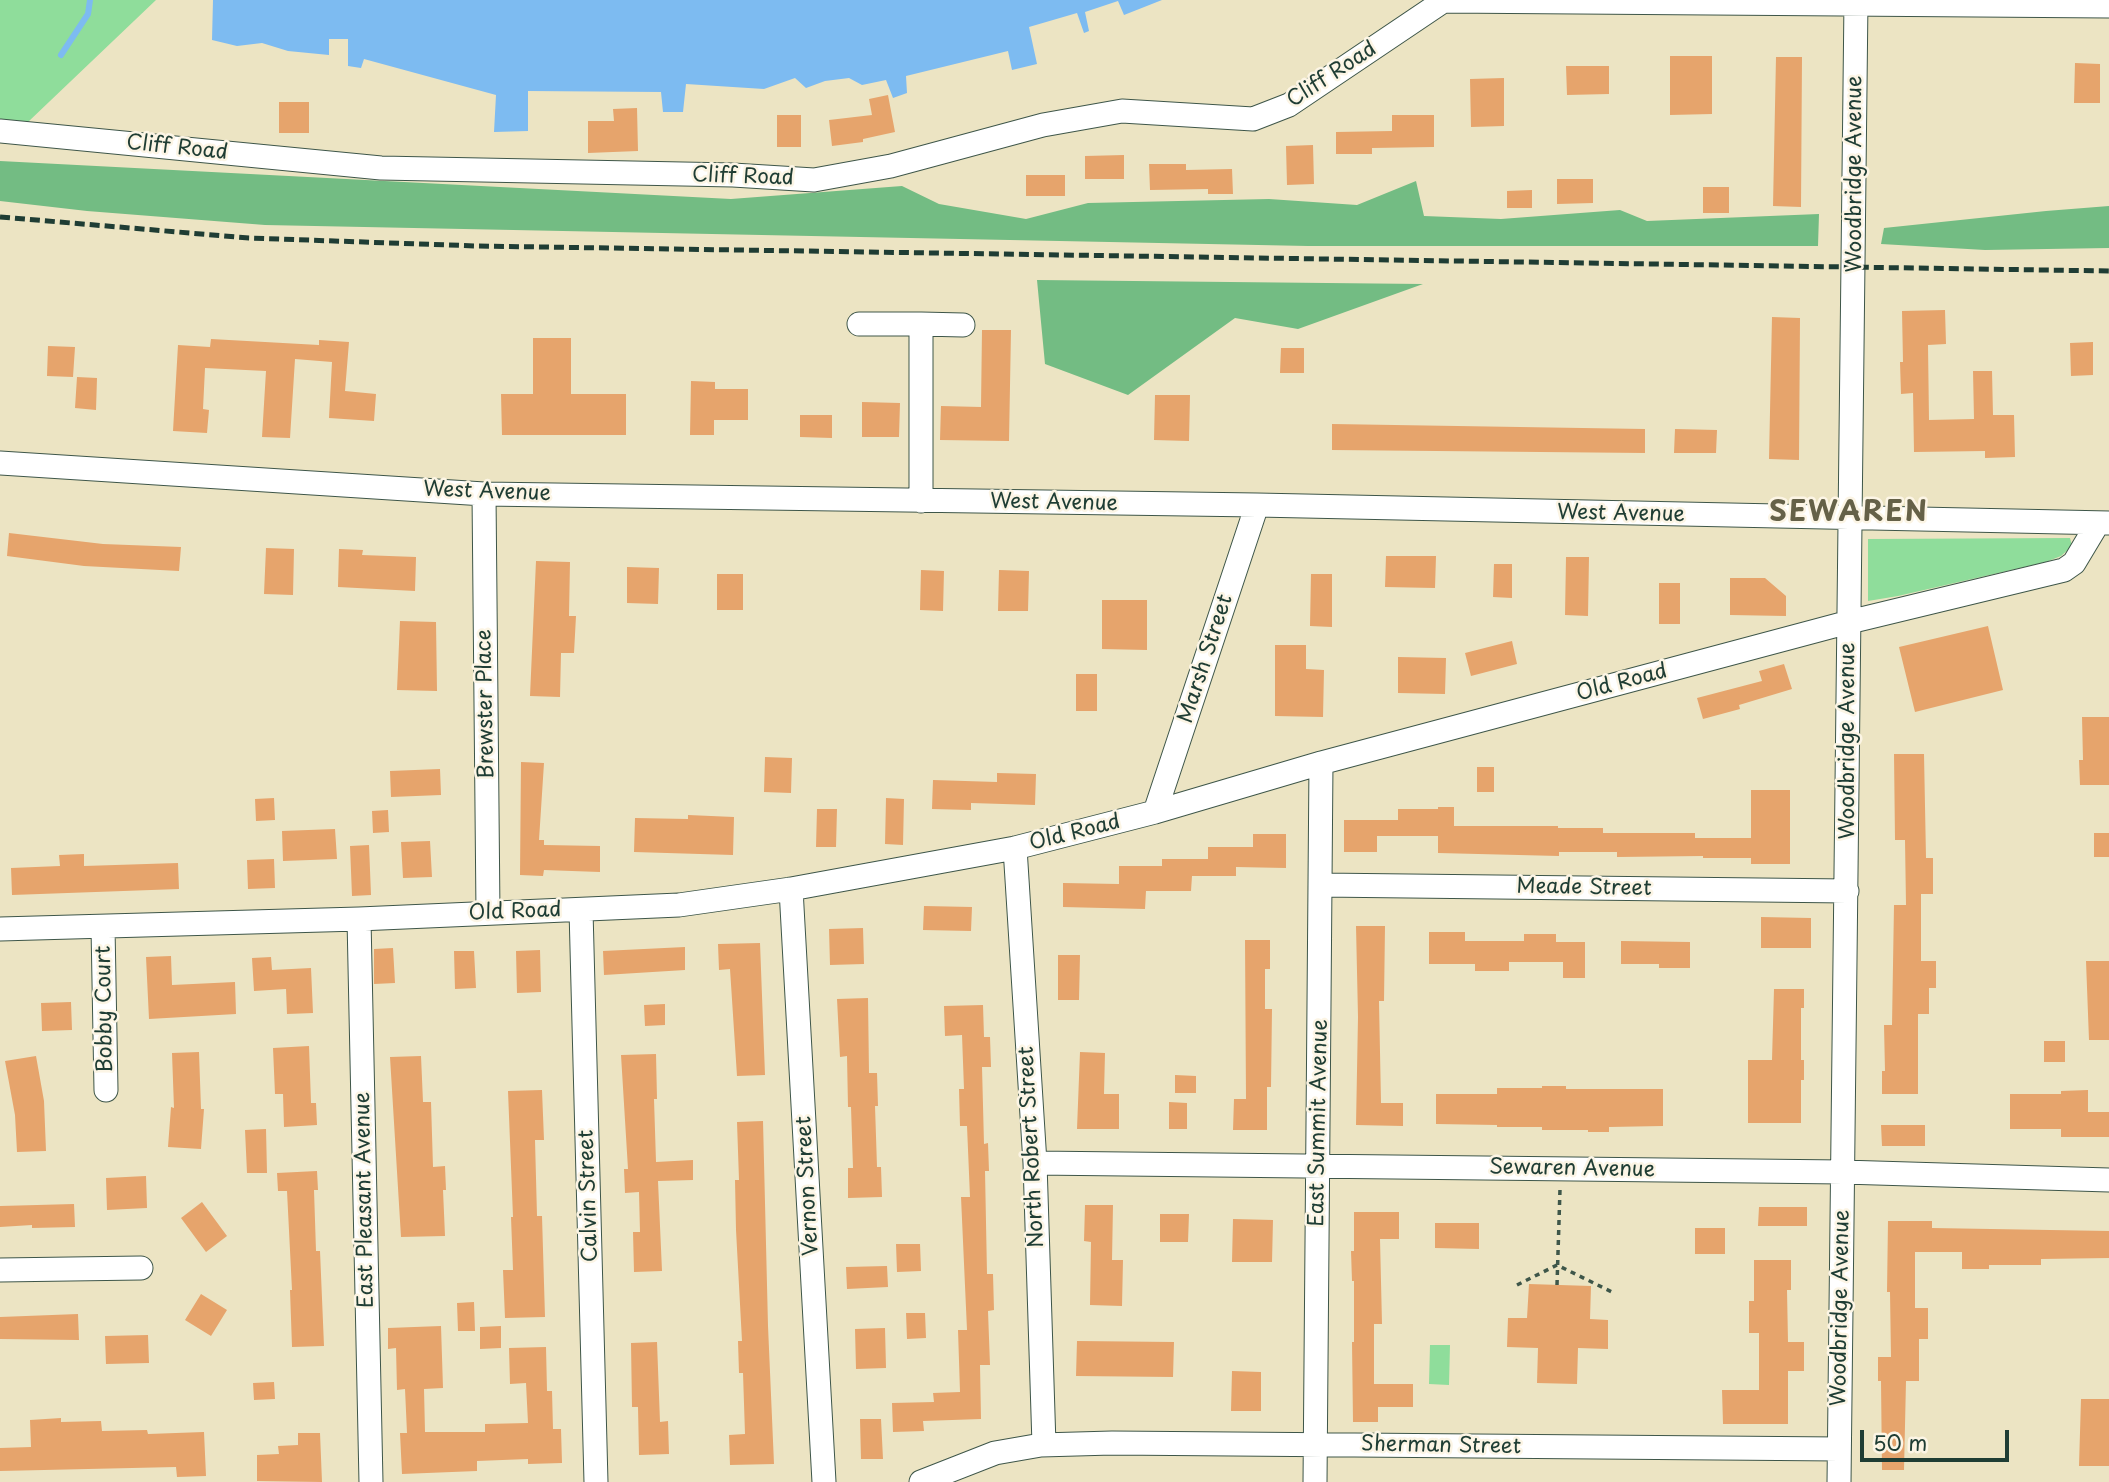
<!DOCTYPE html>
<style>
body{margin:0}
#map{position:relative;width:2109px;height:1482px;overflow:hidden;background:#ece4c3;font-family:"Playpen Sans",sans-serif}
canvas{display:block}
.scale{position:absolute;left:1860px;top:1430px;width:149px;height:32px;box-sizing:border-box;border:4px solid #1f3d34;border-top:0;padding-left:9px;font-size:21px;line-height:24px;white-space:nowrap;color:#1f3d34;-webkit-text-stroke:5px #fcf5e5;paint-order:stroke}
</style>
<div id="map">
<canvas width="2109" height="1482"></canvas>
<div class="scale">50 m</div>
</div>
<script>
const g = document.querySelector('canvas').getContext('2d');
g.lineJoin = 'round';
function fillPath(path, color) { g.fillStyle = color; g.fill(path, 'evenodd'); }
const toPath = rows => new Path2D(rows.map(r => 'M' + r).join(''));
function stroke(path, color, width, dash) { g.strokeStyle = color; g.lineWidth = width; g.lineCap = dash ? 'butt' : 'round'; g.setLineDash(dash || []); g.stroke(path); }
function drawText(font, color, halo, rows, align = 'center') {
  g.font = font + ' "Playpen Sans",sans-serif'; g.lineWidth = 5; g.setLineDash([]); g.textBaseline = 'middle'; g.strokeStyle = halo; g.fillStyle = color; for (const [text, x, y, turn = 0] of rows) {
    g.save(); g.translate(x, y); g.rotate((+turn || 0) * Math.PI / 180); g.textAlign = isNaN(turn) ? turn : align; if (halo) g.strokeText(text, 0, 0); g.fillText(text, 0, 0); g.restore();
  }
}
fillPath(toPath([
 [0,0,156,0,28,122,0,120],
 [2070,538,2072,546,2061,556,2046,562,1898,596,1868,601,1868,539],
 [1430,1345,1450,1345,1449,1385,1429,1384]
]), '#8fdd9b');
fillPath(toPath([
 [0,161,731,199,902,186,939,204,1026,219,1088,203,1269,199,1357,205,1416,181,1424,216,1501,219,1620,210,1647,221,1819,214,1818,246,1308,246,265,225,87,211,0,201],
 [2109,206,2109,248,1985,250,1881,244,1884,228,2046,211],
 [1037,280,1423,284,1298,329,1235,318,1128,395,1045,364]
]), '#73bc83');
fillPath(toPath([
 [213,0,1162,0,1124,15,1118,1,1085,12,1089,31,1084,33,1077,13,1029,27,1037,64,1012,70,1008,51,906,76,907,93,893,98,886,80,862,85,849,78,825,81,806,88,795,78,764,89,686,84,683,112,663,112,661,92,528,91,528,131,494,132,496,95,364,59,361,68,348,66,348,39,329,39,329,55,288,51,262,43,237,46,212,40]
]), '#7dbbf1');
stroke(toPath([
 [61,55,88,14,90,0]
]), '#7dbbf1', 6);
fillPath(toPath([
 [1670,56,1712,56,1712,114,1670,115],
 [1776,57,1802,57,1801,207,1773,206],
 [2075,63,2100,64,2100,103,2074,103],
 [1566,66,1609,66,1609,94,1567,95],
 [1504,78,1504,126,1471,127,1470,79],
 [888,95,895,132,863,139,863,142,832,146,829,120,872,115,869,99],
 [279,102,309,102,309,133,279,133],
 [637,108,638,151,588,153,588,121,614,121,613,109],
 [777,115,801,115,801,147,777,147],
 [1392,115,1434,115,1434,147,1372,148,1372,154,1336,154,1336,132,1392,131],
 [1313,145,1314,184,1287,185,1286,146],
 [1124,155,1124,179,1085,179,1085,156],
 [1149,164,1186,164,1186,170,1232,169,1233,194,1208,194,1208,189,1150,190],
 [1026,175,1065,175,1065,196,1026,196],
 [1557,179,1593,179,1593,203,1557,204],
 [1703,187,1729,187,1729,213,1703,213],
 [1532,190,1532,208,1507,208,1507,191],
 [1945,310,1946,344,1928,345,1929,420,1974,419,1973,371,1992,371,1993,415,2014,415,2015,457,1985,458,1985,451,1914,452,1913,393,1901,394,1900,362,1903,362,1902,311],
 [1772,317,1800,318,1799,460,1769,459],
 [982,330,1011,330,1009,441,940,440,941,406,981,407],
 [533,338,571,338,571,394,626,394,626,435,502,435,501,394,533,394],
 [211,339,319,345,319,340,349,342,345,391,376,394,374,421,329,418,332,362,295,359,290,438,262,437,266,371,205,368,203,409,209,410,207,433,173,431,178,345,210,347],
 [2093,342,2093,375,2071,376,2070,343],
 [48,346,75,347,73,377,47,376],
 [1281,348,1304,348,1304,373,1280,373],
 [77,377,97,378,96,410,75,408],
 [691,381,715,382,715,389,748,389,748,420,714,420,714,435,690,435],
 [1155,395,1190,395,1189,441,1154,440],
 [862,402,900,403,899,437,862,437],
 [800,415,832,415,832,438,800,437],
 [1332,424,1645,429,1645,453,1332,450],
 [1675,429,1717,430,1716,453,1674,453],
 [9,533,103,544,181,547,179,571,84,566,7,556],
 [266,548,294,549,293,595,264,594],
 [339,549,363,550,362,555,416,557,415,591,338,587],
 [1386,556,1436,556,1435,588,1385,587],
 [1566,557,1589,557,1588,616,1565,615],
 [536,561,570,562,569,616,576,616,574,653,561,653,560,697,530,696],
 [1494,564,1512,564,1512,598,1493,597],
 [627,567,659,568,658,604,627,603],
 [921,570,944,571,943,611,920,610],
 [999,570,1029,571,1028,611,998,611],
 [717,574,743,574,743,610,717,610],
 [1311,574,1332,574,1332,627,1310,626],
 [1730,578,1765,578,1786,596,1786,616,1730,615],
 [1659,583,1680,583,1680,624,1659,624],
 [1102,600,1147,600,1147,650,1102,649],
 [400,621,436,622,437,691,397,690],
 [1988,626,2003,690,1915,712,1899,647],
 [1512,641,1517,664,1471,676,1465,653],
 [1275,645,1306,645,1306,669,1324,670,1323,717,1275,716],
 [1398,657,1446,658,1445,694,1398,693],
 [1784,664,1792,689,1739,705,1740,709,1703,719,1697,698,1762,681,1759,671],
 [1076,674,1097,674,1097,711,1076,711],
 [2082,717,2109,717,2109,785,2080,785,2079,760,2083,760],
 [1894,754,1924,754,1926,858,1933,858,1933,894,1921,894,1921,961,1936,961,1936,988,1929,988,1929,1014,1918,1014,1918,1094,1882,1094,1882,1071,1885,1071,1884,1025,1892,1025,1894,905,1906,905,1905,840,1895,840],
 [765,757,792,758,791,793,764,792],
 [521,762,544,763,539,840,544,840,544,845,600,846,600,872,544,870,543,876,520,875],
 [1477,767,1494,767,1494,792,1477,792],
 [440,769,441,795,391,797,390,771],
 [997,773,1036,774,1035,805,971,803,971,810,932,809,933,780,997,782],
 [1751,790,1790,790,1790,864,1751,864,1751,858,1703,858,1703,856,1617,857,1617,852,1559,852,1559,856,1438,853,1438,836,1377,836,1377,852,1344,852,1344,820,1398,820,1398,809,1438,809,1438,807,1454,807,1454,826,1558,826,1558,828,1603,828,1603,833,1695,833,1695,838,1751,838],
 [274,798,275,820,256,821,255,799],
 [886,798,904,799,903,845,885,844],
 [817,809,837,809,836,847,816,847],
 [388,810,389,832,373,833,372,811],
 [688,815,734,817,733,855,634,852,635,818,688,819],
 [335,829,337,859,283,861,282,831],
 [2094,833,2109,833,2109,857,2094,857],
 [1253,834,1286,834,1286,868,1236,867,1236,876,1192,876,1191,891,1146,891,1145,909,1063,907,1063,883,1119,884,1119,866,1162,866,1162,859,1208,859,1208,847,1253,847],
 [430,841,432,877,403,878,401,842],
 [369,845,371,895,352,896,350,846],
 [84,854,84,866,178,863,179,889,12,895,11,868,60,866,59,855],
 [274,859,275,888,248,889,247,860],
 [924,906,972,907,971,931,923,930],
 [1761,917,1811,918,1811,948,1761,948],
 [1356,926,1385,926,1384,1001,1379,1001,1381,1103,1403,1103,1403,1126,1356,1125,1358,1017],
 [863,928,864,964,830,965,829,929],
 [1429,932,1465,932,1465,941,1524,941,1524,934,1556,934,1556,942,1585,942,1585,978,1563,978,1563,962,1509,962,1509,971,1475,971,1475,964,1429,964],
 [1245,940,1270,940,1270,969,1265,969,1265,1009,1272,1009,1271,1087,1267,1087,1267,1130,1233,1130,1234,1099,1246,1099],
 [1621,941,1690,942,1690,968,1659,968,1659,964,1621,964],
 [760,943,765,1075,737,1076,730,969,719,970,718,944],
 [685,947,685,970,604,975,603,951],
 [393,948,395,983,374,984,374,949],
 [540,950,541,992,517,993,516,951],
 [454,951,474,951,476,988,455,989],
 [1058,955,1080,955,1079,1000,1058,1000],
 [171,956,172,985,235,982,236,1014,149,1019,146,957],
 [271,957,272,970,311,968,313,1013,287,1014,286,989,254,991,252,958],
 [2086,961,2109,961,2109,1040,2089,1040],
 [1774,989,1804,989,1804,1008,1801,1008,1801,1060,1804,1060,1804,1080,1801,1080,1801,1123,1748,1123,1748,1060,1772,1060],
 [868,998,869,1073,877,1073,878,1106,875,1106,877,1167,881,1167,882,1197,848,1198,848,1168,853,1168,851,1107,848,1107,847,1056,840,1057,837,999],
 [71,1002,72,1030,42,1031,41,1003],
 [665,1004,665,1025,645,1026,644,1005],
 [983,1005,984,1037,990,1037,991,1067,982,1067,984,1144,988,1143,989,1171,985,1171,987,1274,993,1274,994,1310,988,1311,990,1365,980,1365,981,1419,923,1421,924,1431,893,1432,892,1403,934,1402,933,1393,960,1392,958,1330,967,1330,961,1197,970,1197,967,1126,960,1126,959,1089,964,1089,962,1035,945,1036,944,1006],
 [2044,1041,2065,1041,2065,1062,2044,1062],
 [309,1046,311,1103,316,1103,317,1125,284,1127,283,1094,275,1094,273,1048],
 [199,1052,201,1109,204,1109,201,1149,168,1147,171,1107,174,1108,172,1053],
 [1080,1052,1105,1053,1104,1094,1119,1094,1119,1129,1077,1129],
 [656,1054,657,1099,654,1099,656,1162,693,1160,693,1180,658,1181,662,1271,634,1272,633,1232,640,1232,639,1192,625,1193,624,1169,628,1169,621,1055],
 [36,1056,44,1101,46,1151,17,1152,15,1115,5,1061],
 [421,1056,423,1102,431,1102,433,1167,445,1166,446,1190,443,1190,445,1236,401,1237,390,1057],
 [1175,1075,1196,1076,1196,1093,1175,1093],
 [1542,1086,1566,1086,1566,1089,1663,1089,1663,1126,1609,1127,1609,1132,1588,1132,1588,1130,1542,1130,1542,1127,1497,1127,1497,1125,1436,1124,1436,1094,1497,1094,1497,1088,1542,1088],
 [542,1090,544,1140,535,1140,537,1216,542,1216,545,1317,505,1318,503,1270,513,1270,511,1217,513,1217,508,1091],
 [2088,1090,2088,1112,2109,1112,2109,1137,2061,1137,2061,1129,2010,1129,2010,1094,2061,1094,2061,1091],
 [1169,1102,1187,1103,1187,1129,1169,1129],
 [763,1121,768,1326,774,1464,730,1465,729,1435,745,1434,743,1373,739,1373,738,1341,742,1341,736,1230,735,1180,739,1180,737,1122],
 [1881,1125,1925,1125,1925,1146,1882,1146],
 [266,1129,267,1173,247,1173,245,1130],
 [317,1171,318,1190,314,1190,316,1251,320,1251,324,1346,292,1347,290,1290,292,1290,287,1191,278,1191,277,1173],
 [146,1176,147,1208,107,1210,106,1178],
 [202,1202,227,1236,206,1252,181,1218],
 [74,1204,75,1227,32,1228,32,1225,0,1227,0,1206],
 [1085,1205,1113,1205,1112,1260,1123,1260,1122,1306,1090,1305,1091,1242,1084,1241],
 [1759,1207,1807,1207,1807,1226,1758,1226],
 [1354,1212,1399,1212,1399,1239,1380,1239,1382,1324,1374,1324,1374,1384,1413,1384,1413,1407,1378,1407,1378,1422,1353,1422,1352,1342,1354,1342,1354,1281,1352,1281,1351,1251,1354,1251],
 [1160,1214,1189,1214,1188,1242,1160,1242],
 [1233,1219,1273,1220,1272,1262,1232,1262],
 [1888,1221,1932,1221,1932,1228,2109,1231,2109,1258,2041,1259,2041,1265,1989,1265,1989,1269,1962,1269,1962,1252,1915,1252,1915,1308,1928,1308,1928,1339,1919,1339,1919,1381,1906,1381,1904,1470,1882,1470,1881,1381,1878,1381,1878,1357,1891,1357,1890,1292,1887,1292],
 [1435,1223,1479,1223,1479,1249,1435,1248],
 [1695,1228,1725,1228,1725,1254,1695,1254],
 [896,1244,920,1244,921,1271,897,1272],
 [1754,1260,1791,1260,1791,1290,1787,1290,1788,1342,1804,1342,1804,1371,1788,1371,1788,1424,1723,1424,1722,1390,1759,1390,1759,1333,1749,1333,1749,1301,1754,1301],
 [887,1266,888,1287,847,1289,846,1267],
 [1529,1284,1591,1286,1590,1319,1608,1320,1608,1349,1578,1348,1577,1384,1537,1383,1538,1348,1507,1347,1508,1318,1527,1318],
 [201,1294,227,1310,211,1336,185,1320],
 [474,1302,475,1331,458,1331,457,1303],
 [906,1313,925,1313,926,1338,907,1339],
 [78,1314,79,1340,0,1339,0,1317],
 [441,1326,443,1388,424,1389,425,1432,485,1432,485,1424,528,1423,526,1383,510,1384,509,1348,546,1347,547,1391,552,1391,553,1429,561,1429,562,1463,528,1464,528,1459,477,1461,477,1471,402,1474,400,1433,407,1433,405,1389,397,1390,396,1348,388,1349,388,1328],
 [501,1326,501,1348,480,1349,480,1327],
 [885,1328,886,1368,856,1369,855,1329],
 [148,1335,149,1363,106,1364,105,1336],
 [1077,1341,1174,1342,1173,1377,1076,1376],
 [657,1342,660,1422,668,1421,669,1454,639,1455,638,1407,632,1407,631,1343],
 [1232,1371,1261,1372,1261,1411,1231,1411],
 [274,1382,275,1399,254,1400,253,1383],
 [2081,1399,2109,1399,2109,1466,2079,1466],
 [61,1418,61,1422,101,1421,102,1431,147,1430,148,1434,204,1432,206,1476,177,1477,176,1467,0,1471,0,1448,31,1447,30,1420],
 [860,1419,881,1419,883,1459,861,1459],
 [298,1433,320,1433,322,1482,257,1481,257,1455,279,1454,278,1446,298,1445]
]), '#e6a46c');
const minor = toPath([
 [1444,1,2109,6],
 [0,131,381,168,733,175,814,180,891,166,1043,125,1122,111,1253,119,1289,105,1445,0],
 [859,324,921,324,921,501],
 [921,324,963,325],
 [0,463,484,494,1257,505,2109,523],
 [484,494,488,913],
 [1155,812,1257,505],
 [1015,848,1035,1163,1044,1445],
 [1321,885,1847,891],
 [791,889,824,1482],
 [581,910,596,1482],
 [359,919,371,1482],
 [103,927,106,1090],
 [0,929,359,919,679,905,791,889,1015,848,1155,812,1321,763,1849,622,2064,570,2074,563,2098,523],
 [1035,1163,1843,1172,2109,1180],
 [0,1270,141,1268],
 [921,1482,995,1453,1041,1445,1112,1443,1839,1449],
 [1315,1482,1321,763],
 [1839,1482,1856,0]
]);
stroke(minor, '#3e5649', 25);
stroke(toPath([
 [1517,1285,1557,1265,1612,1292],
 [1557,1285,1560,1189]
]), '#3e5649', 3.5, [5, 5]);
stroke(minor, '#fff', 23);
stroke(toPath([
 [0,217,249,238,477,246,2109,271]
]), '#1f3d34', 5, [10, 5]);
drawText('21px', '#1f3d34', '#fcf5e5', [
 ["Cliff Road",1332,75,-33],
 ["Cliff Road",177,148,6],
 ["Woodbridge Avenue",1855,174,-90],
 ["Cliff Road",743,177,2],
 ["West Avenue",487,492,2],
 ["West Avenue",1054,503,1],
 ["West Avenue",1621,514,1],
 ["Marsh Street",1206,659,-72],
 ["Old Road",1622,683,-15],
 ["Brewster Place",486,704,-91],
 ["Woodbridge Avenue",1848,741,-90],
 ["Old Road",1075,833,-14],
 ["Meade Street",1584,888,1],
 ["Old Road",515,912,-2],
 ["Bobby Court",105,1009,-91],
 ["East Summit Avenue",1319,1123,-89],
 ["North Robert Street",1032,1147,-93],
 ["Sewaren Avenue",1572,1169,1],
 ["Vernon Street",808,1186,-93],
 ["Calvin Street",589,1196,-92],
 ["East Pleasant Avenue",365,1200,-91],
 ["Woodbridge Avenue",1841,1308,-89],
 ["Sherman Street",1441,1446,1]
]);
g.letterSpacing = '2px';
drawText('bold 28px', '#656148', '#fcf5e5', [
 ["SEWAREN",1849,513]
]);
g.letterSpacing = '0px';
</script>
